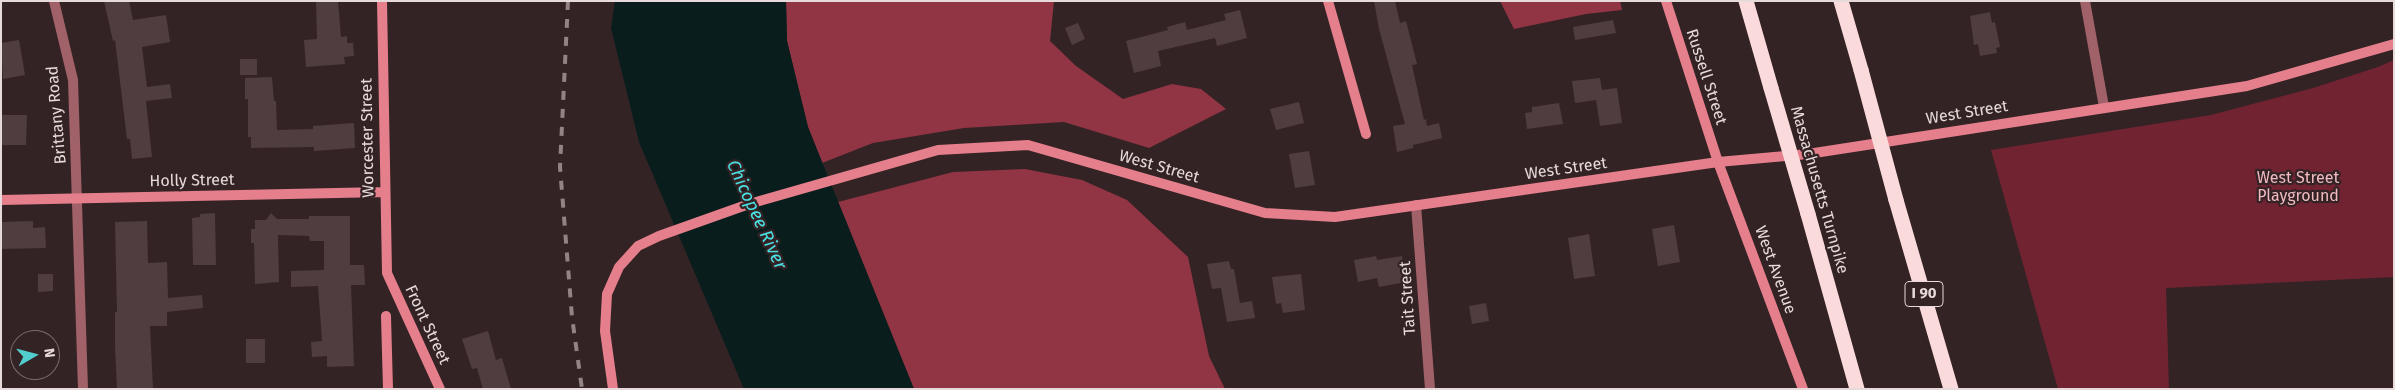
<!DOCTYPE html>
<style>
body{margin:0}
#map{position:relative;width:2395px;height:390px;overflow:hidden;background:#342325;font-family:"Fira Sans",sans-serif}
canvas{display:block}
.frame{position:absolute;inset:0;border:2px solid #e6dadb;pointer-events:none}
.north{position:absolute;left:10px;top:330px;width:50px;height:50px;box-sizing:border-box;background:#342325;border:1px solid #7b6c6e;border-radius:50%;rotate:82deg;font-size:14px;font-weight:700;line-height:20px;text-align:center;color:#e6dadb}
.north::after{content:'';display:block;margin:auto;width:18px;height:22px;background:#52cdce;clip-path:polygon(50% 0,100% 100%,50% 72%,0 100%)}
</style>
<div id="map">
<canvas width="2395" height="390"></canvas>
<div class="frame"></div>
<div class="north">N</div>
</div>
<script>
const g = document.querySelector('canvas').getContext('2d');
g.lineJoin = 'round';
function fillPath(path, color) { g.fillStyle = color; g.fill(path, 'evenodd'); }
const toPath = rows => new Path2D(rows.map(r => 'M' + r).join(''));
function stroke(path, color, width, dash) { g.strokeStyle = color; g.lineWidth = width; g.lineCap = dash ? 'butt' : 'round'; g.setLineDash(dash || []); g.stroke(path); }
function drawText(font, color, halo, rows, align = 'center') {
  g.font = font + ' "Fira Sans",sans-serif'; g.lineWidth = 4.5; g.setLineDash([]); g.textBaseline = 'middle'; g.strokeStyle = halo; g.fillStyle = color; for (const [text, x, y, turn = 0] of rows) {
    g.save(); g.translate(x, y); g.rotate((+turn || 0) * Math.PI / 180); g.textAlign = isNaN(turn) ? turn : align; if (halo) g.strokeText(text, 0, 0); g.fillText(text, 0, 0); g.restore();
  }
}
fillPath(toPath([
 [2394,60,2394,277,2166,288,2169,389,2058,389,1991,150,2211,115,2313,88,2378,67]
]), '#712332');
fillPath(toPath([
 [786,1,1054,1,1050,41,1076,66,1123,99,1172,84,1201,89,1226,109,1149,148,1064,122,964,128,873,143,822,163,808,127,787,41],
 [1500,1,1620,1,1622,10,1586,14,1514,29],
 [1025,169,1082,180,1127,200,1188,257,1209,356,1225,389,914,389,838,202,953,172]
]), '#913444');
fillPath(toPath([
 [615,1,786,1,787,41,808,127,914,389,744,389,639,142,611,28]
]), '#0a1d1d');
fillPath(toPath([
 [104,1,129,1,133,20,166,15,170,42,142,47,147,87,170,84,172,98,146,101,152,157,132,159,130,139,127,139,115,40,113,41],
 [316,1,338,1,341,37,347,36,347,43,353,43,354,56,344,57,345,64,306,67,304,40,317,39],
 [1374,1,1395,1,1400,23,1406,21,1417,64,1412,65,1424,120,1426,119,1427,126,1439,123,1442,138,1413,145,1413,148,1397,152,1393,126,1405,124,1379,29],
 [1240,10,1247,38,1217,46,1215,38,1158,51,1161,66,1134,73,1126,41,1168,30,1167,27,1185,22,1187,30,1226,20,1224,14],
 [1990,12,1992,23,1995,22,2000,47,1996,48,1997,53,1980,56,1978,44,1974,45,1970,16],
 [1613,20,1616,33,1575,40,1573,27],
 [1078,23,1085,39,1072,45,1065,28],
 [19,40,25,75,3,79,1,43],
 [240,59,257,59,257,75,240,75],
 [272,77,274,101,276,101,277,130,313,129,313,126,354,123,355,148,314,151,314,147,251,148,251,137,248,137,248,99,245,99,245,78],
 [1600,78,1602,90,1617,88,1622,123,1600,126,1596,100,1575,103,1572,81],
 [1299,102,1304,123,1276,130,1270,109],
 [1559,103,1563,124,1527,129,1525,113,1532,112,1532,107],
 [1,115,27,115,26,145,1,145],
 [1309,151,1315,185,1295,188,1289,154],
 [215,213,216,265,193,265,192,218,200,217,200,214],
 [271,213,277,219,309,219,309,216,350,216,350,265,364,265,365,285,351,285,354,366,327,367,327,356,312,357,311,342,322,341,318,286,291,287,291,271,324,270,324,241,310,241,309,236,278,235,279,282,255,284,254,243,251,243,251,229,255,229,255,220,266,220],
 [33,221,33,228,45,227,46,248,1,249,1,222],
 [147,221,148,263,167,262,168,298,202,295,203,308,167,312,167,326,150,326,153,389,117,389,115,347,115,312,117,312,115,222],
 [1674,225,1680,262,1658,266,1652,229],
 [1589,234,1595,276,1574,279,1568,238],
 [1376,256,1377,260,1402,256,1406,282,1379,287,1377,278,1358,282,1354,260],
 [1229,261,1231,269,1234,269,1240,303,1252,301,1255,318,1227,322,1221,288,1212,289,1207,264],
 [38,274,53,274,53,291,38,292],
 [1301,274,1305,310,1283,313,1281,303,1276,304,1272,277],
 [1486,303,1489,321,1472,324,1469,306],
 [488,331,496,360,502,358,511,389,483,389,477,368,472,369,462,339],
 [246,339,265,339,265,363,246,363]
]), '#4f3d3f');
stroke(toPath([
 [54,1,73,80,83,389],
 [2085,1,2104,107],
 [1416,205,1430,389]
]), '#a16168', 10);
stroke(toPath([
 [382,1,387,273,440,389],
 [1328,1,1366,134],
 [1666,1,1718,162,1803,389],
 [1,200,384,192],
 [386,316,388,389],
 [613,389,605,331,607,294,619,267,638,246,659,236,749,204,938,150,1028,145,1265,213,1335,217,1718,162,1808,154,2247,86,2394,44]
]), '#e57f8b', 10);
stroke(toPath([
 [1746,1,1771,88],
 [1841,1,1861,70],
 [1896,200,1951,389],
 [1808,214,1857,389]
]), '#fbdadc', 15);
stroke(toPath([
 [568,1,560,167,572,317,582,389]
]), '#928385', 4, [9, 9]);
stroke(toPath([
 [1861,70,1896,200],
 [1771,88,1808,214]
]), '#fbdadc', 15);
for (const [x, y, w] of [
 [1924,294,38]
]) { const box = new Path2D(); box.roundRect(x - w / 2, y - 12.5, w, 25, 4); g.fillStyle = '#342325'; g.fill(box); stroke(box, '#e6dadb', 1); }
drawText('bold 15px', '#e6dadb', null, [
 ["I 90",1924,294]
]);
drawText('16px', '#e6dadb', '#342325', [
 ["Russell Street",1706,77,72],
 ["West Street",1967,113,-9],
 ["Brittany Road",57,115,-95],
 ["Worcester Street",368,138,-91],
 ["West Street",1159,167,16],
 ["West Street",1566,169,-8],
 ["Holly Street",192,181,-1],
 ["Massachusetts Turnpike",1819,190,74],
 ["West Avenue",1775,270,70],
 ["Tait Street",1408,298,-94],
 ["Front Street",427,325,65]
]);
drawText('16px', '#f0babf', '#342325', [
 ["West Street",2298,179],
 ["Playground",2298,197]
]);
drawText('italic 18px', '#49e2e4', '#342325', [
 ["Chicopee River",756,215,65]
]);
</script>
